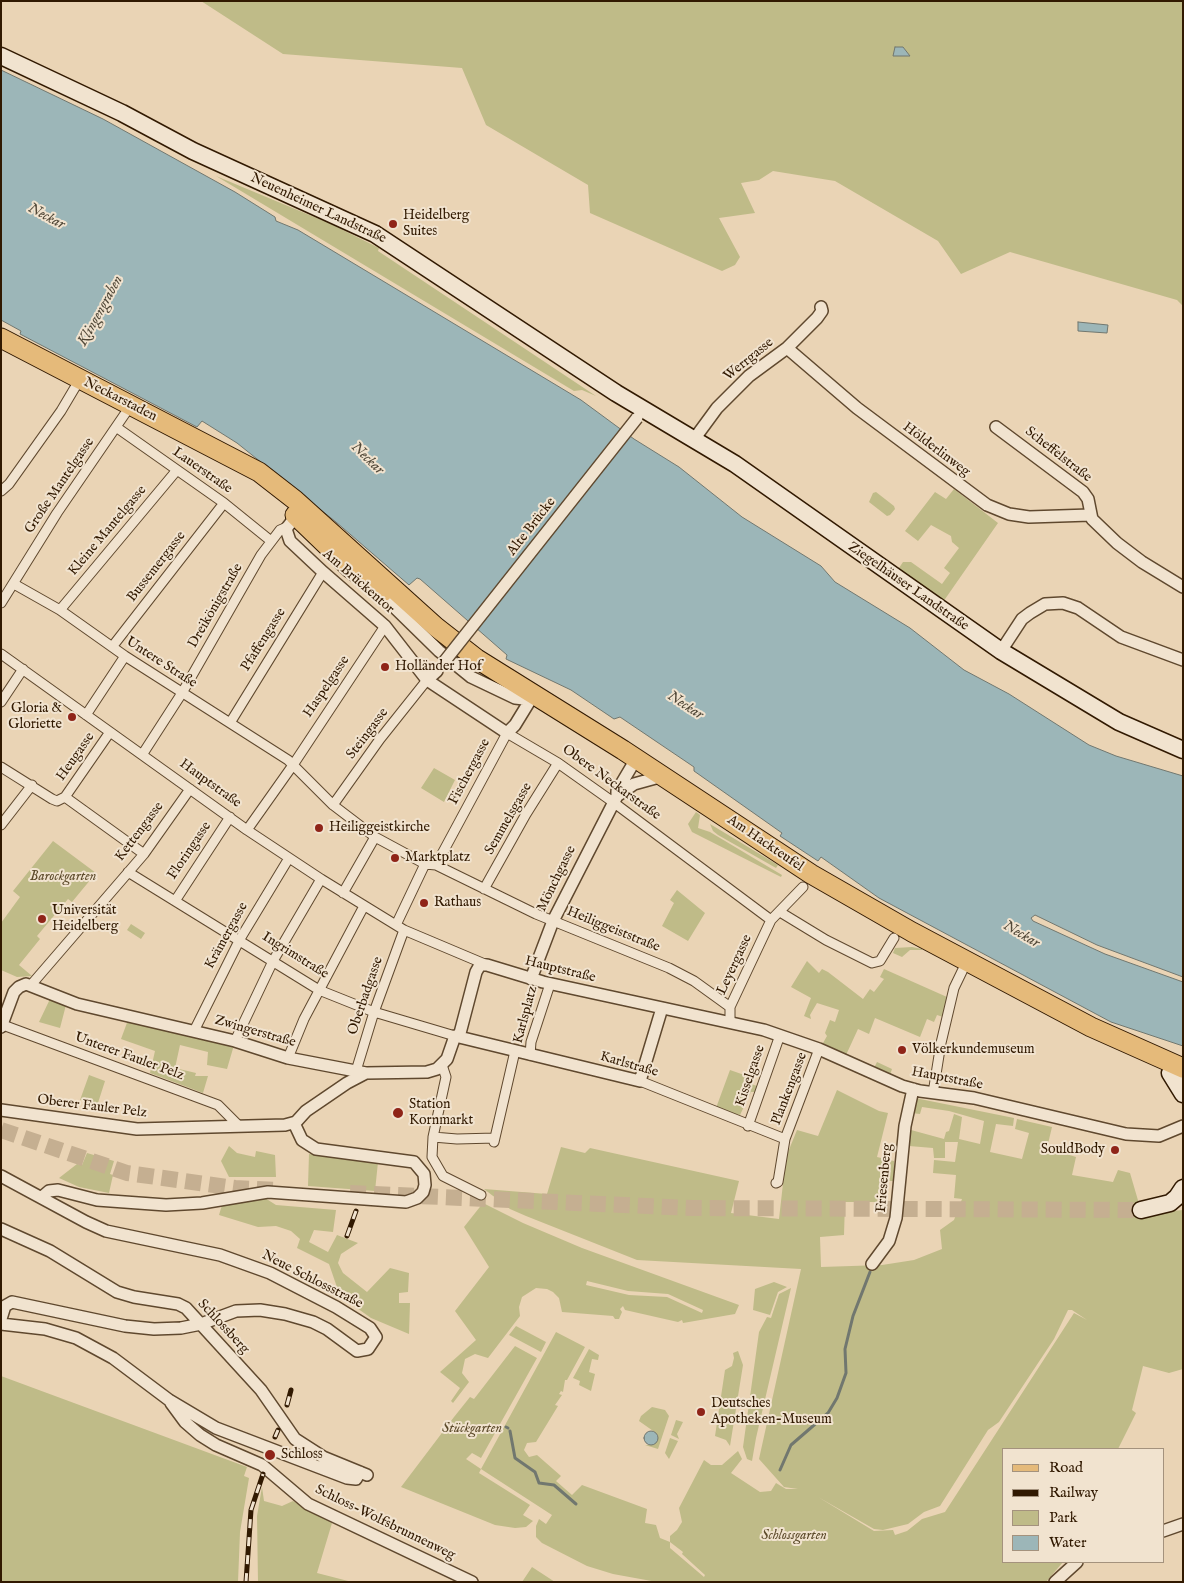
<!DOCTYPE html>
<meta charset="utf-8">
<style>
body{margin:0}
#map{position:relative;width:1184px;height:1583px;overflow:hidden;background:#ead4b5;font-family:"IM FELL English",serif}
canvas{display:block}
.frame{position:absolute;inset:0;border:2px solid #311901;pointer-events:none}
.legend{position:absolute;left:1002px;top:1448px;width:162px;height:115px;box-sizing:border-box;background:#f1e3cf;border:1px solid #a4927d;margin:0;padding:6px 9px;list-style:none;font-size:15px;color:#311901}
.legend li{display:flex;align-items:center;gap:10px;height:25px}
.legend b{width:25px;border:1px solid #a4927d}
</style>
<div id="map">
<canvas width="1184" height="1583"></canvas>
<div class="frame"></div>
<ul class="legend">
<li><b style="height:6px;background:#e5ba7a"></b>Road</li>
<li><b style="height:6px;background:#311901"></b>Railway</li>
<li><b style="height:14px;background:#bfbb88"></b>Park</li>
<li><b style="height:14px;background:#9cb6b8"></b>Water</li>
</ul>
</div>
<script>
const g = document.querySelector('canvas').getContext('2d');
g.lineJoin = 'round';
function fillPath(path, color) { g.fillStyle = color; g.fill(path, 'evenodd'); }
const toPath = rows => new Path2D(rows.map(r => 'M' + r).join(''));
function stroke(path, color, width, dash) { g.strokeStyle = color; g.lineWidth = width; g.lineCap = dash ? 'butt' : 'round'; g.setLineDash(dash || []); g.stroke(path); }
function drawText(font, color, halo, rows, align = 'center') {
  g.font = font + ' "IM FELL English",serif'; g.lineWidth = 4; g.setLineDash([]); g.textBaseline = 'middle'; g.strokeStyle = halo; g.fillStyle = color; for (const [text, x, y, turn = 0] of rows) {
    g.save(); g.translate(x, y); g.rotate((+turn || 0) * Math.PI / 180); g.textAlign = isNaN(turn) ? turn : align; if (halo) g.strokeText(text, 0, 0); g.fillText(text, 0, 0); g.restore();
  }
}
fillPath(toPath([
 [201,1,1183,1,1183,306,1177,300,1010,252,961,274,938,241,835,181,773,171,759,180,741,183,755,213,719,218,740,257,735,265,722,271,590,213,588,185,486,125,462,68,283,54],
 [216,176,331,224,379,248,378,251,596,396,582,390,574,391],
 [954,489,998,523,943,602,899,568,903,562,911,562,942,584,950,573,944,568,959,548,952,542,951,536,931,525,918,541,905,531,935,492,946,499],
 [876,492,894,506,895,509,890,515,887,516,869,502,873,493],
 [434,768,455,780,444,802,421,788],
 [696,812,700,815,698,828,710,832,782,875,781,877,692,832,688,824],
 [710,824,778,865,776,868,718,835,713,831],
 [53,841,96,873,72,902,68,899,37,936,40,939,19,965,32,976,17,977,1,970,1,923,20,897,13,891],
 [677,890,705,913,688,941,662,926,674,903,670,900],
 [131,924,145,933,141,939,127,930],
 [912,947,922,949,922,950,910,950,902,957,893,953,895,948],
 [807,961,819,973,822,969,828,972,863,999,870,989,874,992,884,979,880,977,884,969,947,997,943,1017,937,1015,934,1022,927,1019,920,1037,875,1018,869,1034,858,1029,846,1055,823,1043,827,1036,825,1033,830,1020,835,1022,839,1010,817,1003,810,1015,811,1019,804,1016,811,998,791,987],
 [50,999,66,1005,60,1028,39,1022],
 [128,1020,234,1045,227,1069,207,1065,208,1052,180,1045,175,1068,196,1073,195,1076,208,1076,203,1093,150,1073,155,1051,121,1039],
 [877,1062,892,1069,890,1075,874,1068],
 [730,1070,750,1077,751,1084,760,1087,758,1092,751,1092,740,1115,737,1114,736,1116,716,1108],
 [89,1075,105,1081,97,1106,80,1100],
 [837,1090,879,1111,888,1113,877,1157,894,1161,894,1181,881,1181,877,1202,845,1202,844,1235,820,1237,821,1267,882,1265,914,1260,942,1249,940,1230,954,1220,962,1199,954,1198,956,1175,933,1173,934,1160,955,1162,958,1142,945,1142,945,1158,934,1158,933,1148,909,1146,911,1130,944,1139,946,1132,949,1131,954,1114,962,1117,959,1139,980,1144,984,1121,949,1111,922,1107,920,1114,911,1113,915,1098,1014,1118,1013,1126,996,1124,990,1152,1022,1159,1029,1133,1015,1129,1017,1119,1052,1127,1047,1148,1076,1157,1072,1175,1113,1182,1118,1170,1130,1173,1142,1214,1183,1210,1183,1369,1169,1373,1143,1366,1132,1410,1136,1413,1118,1449,1003,1449,1003,1562,1063,1562,1046,1582,657,1582,613,1574,587,1566,542,1543,536,1537,536,1526,539,1519,546,1524,552,1515,481,1469,479,1473,530,1505,523,1515,533,1521,526,1527,515,1528,495,1525,401,1487,454,1417,470,1397,474,1399,515,1346,537,1358,481,1458,472,1453,466,1459,481,1469,556,1332,585,1347,567,1380,565,1380,563,1392,561,1391,559,1394,562,1395,555,1405,558,1406,536,1442,527,1443,524,1450,529,1457,537,1455,561,1476,556,1481,572,1495,582,1485,647,1509,645,1523,656,1525,660,1538,670,1542,670,1536,677,1530,682,1522,679,1508,704,1460,711,1465,722,1465,738,1451,742,1459,731,1473,760,1492,771,1491,776,1483,786,1489,798,1489,784,1487,759,1459,801,1269,637,1260,526,1216,510,1209,484,1189,547,1194,561,1147,585,1153,590,1148,739,1181,731,1213,779,1219,786,1157,797,1130,818,1136],
 [1068,1310,1072,1310,1087,1320,1074,1313,945,1512,922,1519,907,1531,895,1535,893,1530,874,1531,818,1497,874,1529,883,1530,908,1524,924,1512,940,1506,988,1430,999,1422,1054,1339],
 [670,1542,683,1552,682,1554,705,1575,704,1577,670,1548],
 [229,1146,237,1153,255,1157,256,1151,275,1155,276,1177,229,1177,221,1161],
 [87,1153,114,1161,110,1174,113,1175,109,1193,79,1187,59,1178,77,1164,82,1165],
 [309,1154,378,1162,375,1191,308,1186],
 [265,1198,276,1205,336,1210,333,1232,314,1230,309,1242,328,1252,337,1235,358,1243,341,1254,338,1263,343,1273,367,1292,390,1268,409,1273,408,1292,399,1293,399,1303,410,1303,409,1334,371,1318,340,1296,329,1264,297,1248,300,1239,291,1231,276,1226,258,1227,219,1215,222,1205],
 [483,1203,523,1223,582,1248,739,1305,735,1314,683,1323,682,1320,678,1322,625,1310,623,1306,620,1309,622,1312,619,1319,615,1319,613,1316,562,1312,559,1298,553,1292,547,1289,536,1288,522,1297,519,1307,520,1316,488,1358,475,1354,465,1359,462,1373,469,1382,453,1403,451,1401,460,1388,440,1372,476,1340,455,1311,489,1267,464,1227],
 [587,1281,628,1291,668,1294,703,1310,702,1313,667,1297,629,1295,586,1285],
 [774,1282,787,1287,778,1292,770,1315,753,1310,755,1289],
 [791,1288,756,1438,752,1461,747,1459,743,1447,759,1332,767,1317,771,1318,779,1294],
 [516,1326,546,1342,541,1352,509,1335],
 [589,1349,599,1355,598,1360,592,1359,589,1372,595,1374,591,1391,579,1385,580,1381,573,1378],
 [738,1351,743,1365,730,1446,726,1440,715,1436,725,1370,732,1366,734,1358,733,1353],
 [1,1376,247,1467,244,1476,249,1478,240,1532,238,1582,1,1582],
 [652,1407,665,1410,669,1416,658,1449,645,1445,652,1445,658,1437,656,1433,639,1421,641,1416],
 [676,1420,683,1422,677,1434,679,1439,671,1435],
 [670,1438,678,1441,669,1459,665,1453],
 [262,1487,264,1501,282,1506,293,1501,332,1523,317,1573,352,1582,258,1582,257,1516],
 [532,1567,555,1582,522,1582]
]), '#bfbb88');
const water = toPath([
 [895,47,903,47,910,56,893,56,895,47],
 [1,70,103,119,235,192,275,217,276,221,298,230,581,400,634,439,679,467,742,517,821,566,835,582,910,628,964,670,1009,694,1089,745,1116,756,1183,776,1183,977,1097,945,1035,915,1031,918,1033,921,1105,954,1183,982,1183,1046,1111,1022,879,898,821,857,818,861,780,836,782,833,694,771,694,767,620,717,614,719,571,690,506,659,507,655,420,579,417,578,409,585,336,522,237,443,202,421,197,427,20,334,21,331,1,320,1,70],
 [1078,322,1108,325,1107,333,1078,331,1078,322],
 '644 1438a7 7 0 1 1 14 0a7 7 0 1 1-14 0Z'
]);
fillPath(water, '#9cb6b8');
stroke(water, '#71776f', 1);
stroke(toPath([
 [506,1427,508,1428],
 [510,1431,515,1458,535,1472,539,1483,554,1485,576,1504],
 [780,1470,791,1445,828,1413,837,1398,846,1373,845,1349,853,1316,870,1272]
]), '#71776f', 3);
stroke(toPath([
 [1,1130,127,1173,235,1188,276,1190],
 [350,1193,692,1208,1141,1210]
]), '#c5af91', 16, [16, 8]);
const pedestrian = toPath([
 [116,427,224,503,271,541],
 [1,491,9,484,61,411,80,379],
 [14,584,60,610,125,656,288,760,333,805,375,837,425,864,436,865,536,914,669,968,694,981,730,1007],
 [1,603,57,513,131,405],
 [60,610,177,470],
 [112,647,224,503],
 [1,654,247,830,321,879,404,930,487,965],
 [1,702,23,669],
 [86,715,125,656],
 [230,723,323,572],
 [142,755,182,693,261,555,280,530,287,527],
 [1,767,52,799,57,801,65,797,144,854],
 [65,797,110,732],
 [333,805,380,739,427,680],
 [1,825,32,785],
 [247,830,293,765,385,626],
 [436,865,507,733,558,763,613,802,771,920],
 [128,872,319,990,374,1012,455,1036],
 [484,889,526,814,558,763],
 [343,893,375,837],
 [175,901,230,817],
 [780,912,826,940,872,963,880,961,894,938],
 [396,925,425,864],
 [31,985,144,854,190,789],
 [730,1022,730,1007,771,920,803,887],
 [3,1025,218,1105,239,1126],
 [194,1031,240,939,289,858],
 [235,1041,273,961,321,879],
 [530,1055,531,1042,550,984],
 [288,1058,304,1019,364,906],
 [442,1065,446,1077,433,1137,432,1157,443,1176,481,1195],
 [356,1071,374,1012,404,930],
 [640,1081,785,1139],
 [933,1093,941,1043,954,988,967,961],
 [748,1126,780,1035],
 [433,1137,457,1139,495,1138],
 [494,1142,515,1051],
 [776,1183,778,1182,785,1139,819,1049]
]);
const minor = toPath([
 [787,348,857,408,987,505,1009,514,1029,517,1090,515],
 [996,427,1083,492,1088,499,1092,519,1117,543,1142,562,1183,587],
 [695,438,717,408,749,376,787,348,817,318,822,311,821,307],
 [299,512,286,529,290,541,323,572,385,626,427,680,507,733,515,725,534,694],
 [390,598,391,604,439,651,471,677,515,698,524,699,534,694],
 [1001,651,1022,619,1030,613,1045,604,1063,603,1078,608,1121,637,1183,660],
 [427,680,437,671],
 [617,796,634,784,663,776],
 [531,979,553,921,617,796,617,791,636,759],
 [1,1027,14,992,19,987,26,984,77,1004,235,1041,288,1058,366,1073,427,1072,437,1069,447,1059,455,1036,640,1081,662,1008],
 [459,1037,476,972,480,965,487,965,543,982,764,1030,819,1049,902,1086,920,1091,974,1098,1126,1134,1159,1136,1183,1126],
 [1,1110,137,1129,285,1125,296,1122,306,1111,347,1083,366,1073],
 [1,1176,86,1222,106,1231,220,1255,270,1273,336,1307,370,1328,376,1337,368,1349,357,1351,327,1329,313,1322,285,1314,260,1310,236,1311,201,1324,181,1328,154,1329,125,1326,12,1302,5,1306,1,1319],
 [42,1197,49,1191,58,1190,97,1200,166,1205,202,1203,268,1192,406,1202,417,1198,423,1192,425,1185,424,1174,414,1162,316,1149,302,1140,294,1123],
 [1,1229,50,1251,117,1292,134,1297,178,1304,186,1308,261,1390,295,1439,323,1457,367,1475],
 [872,1264,889,1241,896,1218,905,1126,913,1089],
 [1,1324,45,1329,76,1338,113,1358,169,1400,216,1428,347,1478,356,1479,360,1472],
 [171,1403,185,1422,200,1435,216,1445,262,1465,308,1504,472,1582],
 [1163,1531,1183,1524],
 [1055,1582,1077,1562]
]);
const secondary = toPath([
 [1,56,122,113,193,151,375,234,616,393,735,464,1001,651,1119,722,1183,750],
 [1170,1073,1183,1094],
 [1141,1210,1170,1203,1177,1197,1183,1188]
]);
const primary = toPath([
 [1,338,259,472,295,500,436,627,477,659,623,750,811,874,912,932,1091,1027,1183,1068],
 [295,515,350,568,383,592]
]);
stroke(pedestrian, '#5f482e', 11);
stroke(minor, '#5f482e', 14);
stroke(secondary, '#311901', 19);
stroke(primary, '#311901', 21);
stroke(pedestrian, '#f1e3cf', 9);
stroke(minor, '#f1e3cf', 11);
stroke(secondary, '#f1e3cf', 16);
stroke(primary, '#e5ba7a', 19);
const rail = toPath([
 [347,1236,356,1211],
 [287,1405,291,1390],
 [275,1437,278,1430],
 [246,1582,251,1510,263,1474]
]);
stroke(rail, '#311901', 5);
stroke(rail, '#f1e3cf', 3, [9]);
const minorBridge = toPath([
 [444,662,637,418]
]);
stroke(minorBridge, '#5f482e', 14, []);
stroke(minorBridge, '#f1e3cf', 11);
for (const [x, y, r, color] of [
 [393,224,5,"#8f2418"],
 [385,667,5,"#8f2418"],
 [72,717,5,"#8f2418"],
 [319,828,5,"#8f2418"],
 [395,858,5,"#8f2418"],
 [424,903,5,"#8f2418"],
 [42,919,5,"#8f2418"],
 [902,1050,5,"#8f2418"],
 [398,1113,6,"#8f2418"],
 [1115,1150,5,"#8f2418"],
 [701,1412,5,"#8f2418"],
 [270,1455,6,"#8f2418"]
]) { const dot = new Path2D(); dot.arc(x, y, r, 0, 2 * Math.PI); g.fillStyle = color; g.fill(dot); stroke(dot, '#f1e3cf', 2); }
drawText('14px', '#311901', '#f1e3cf', [
 ["Neuenheimer Landstraße",318,209,25],
 ["Werrgasse",749,360,-39],
 ["Neckarstaden",120,400,27],
 ["Hölderlinweg",936,450,37],
 ["Scheffelstraße",1058,455,38],
 ["Lauerstraße",202,471,35],
 ["Große Mantelgasse",60,486,-56],
 ["Alte Brücke",532,527,-52],
 ["Kleine Mantelgasse",108,531,-50],
 ["Bussemergasse",157,567,-52],
 ["Am Brückentor",358,582,41],
 ["Ziegelhäuser Landstraße",908,587,35],
 ["Dreikönigstraße",216,606,-60],
 ["Pfaffengasse",264,640,-58],
 ["Untere Straße",161,663,33],
 ["Haspelgasse",327,687,-56],
 ["Steingasse",368,734,-53],
 ["Heugasse",76,757,-55],
 ["Fischergasse",470,772,-62],
 ["Obere Neckarstraße",611,783,36],
 ["Hauptstraße",210,784,36],
 ["Semmelsgasse",509,819,-60],
 ["Kettengasse",140,832,-53],
 ["Am Hackteufel",765,844,34],
 ["Floringasse",190,851,-56],
 ["Mönchgasse",557,879,-64],
 ["Heiliggeiststraße",613,930,22],
 ["Krämergasse",227,936,-61],
 ["Ingrimstraße",295,956,32],
 ["Leyergasse",735,965,-65],
 ["Hauptstraße",560,970,14],
 ["Oberbadgasse",366,996,-71],
 ["Karlsplatz",526,1015,-75],
 ["Zwingerstraße",255,1032,16],
 ["Unterer Fauler Pelz",129,1057,20],
 ["Karlstraße",629,1065,16],
 ["Kisselgasse",751,1076,-71],
 ["Hauptstraße",947,1079,11],
 ["Plankengasse",790,1089,-69],
 ["Oberer Fauler Pelz",92,1107,7],
 ["Friesenberg",885,1178,-85],
 ["Neue Schlossstraße",312,1280,27],
 ["Schlossberg",223,1327,47],
 ["Schloss-Wolfsbrunnenweg",385,1523,26]
]);
drawText('14px', '#311901', '#f1e3cf', [
 ["Heidelberg",403,216],
 ["Suites",403,232],
 ["Holländer Hof",395,667],
 ["Gloria &",62,709,"right"],
 ["Gloriette",62,725,"right"],
 ["Heiliggeistkirche",329,828],
 ["Marktplatz",405,858],
 ["Rathaus",434,903],
 ["Universität",52,911],
 ["Heidelberg",52,927],
 ["Völkerkundemuseum",912,1050],
 ["Station",409,1105],
 ["Kornmarkt",409,1121],
 ["SouldBody",1105,1150,"right"],
 ["Deutsches",711,1404],
 ["Apotheken-Museum",711,1420],
 ["Schloss",281,1455]
], 'left');
drawText('italic 14px', '#5c4a2a', '#f1e3cf', [
 ["Barockgarten",63,877],
 ["Stückgarten",472,1429],
 ["Schlossgarten",794,1536]
]);
drawText('italic 15px', '#514838', '#f1e3cf', [
 ["Neckar",46,217,28],
 ["Klingengraben",101,311,-61],
 ["Neckar",367,459,44],
 ["Neckar",685,706,33],
 ["Neckar",1021,935,30]
]);
</script>
